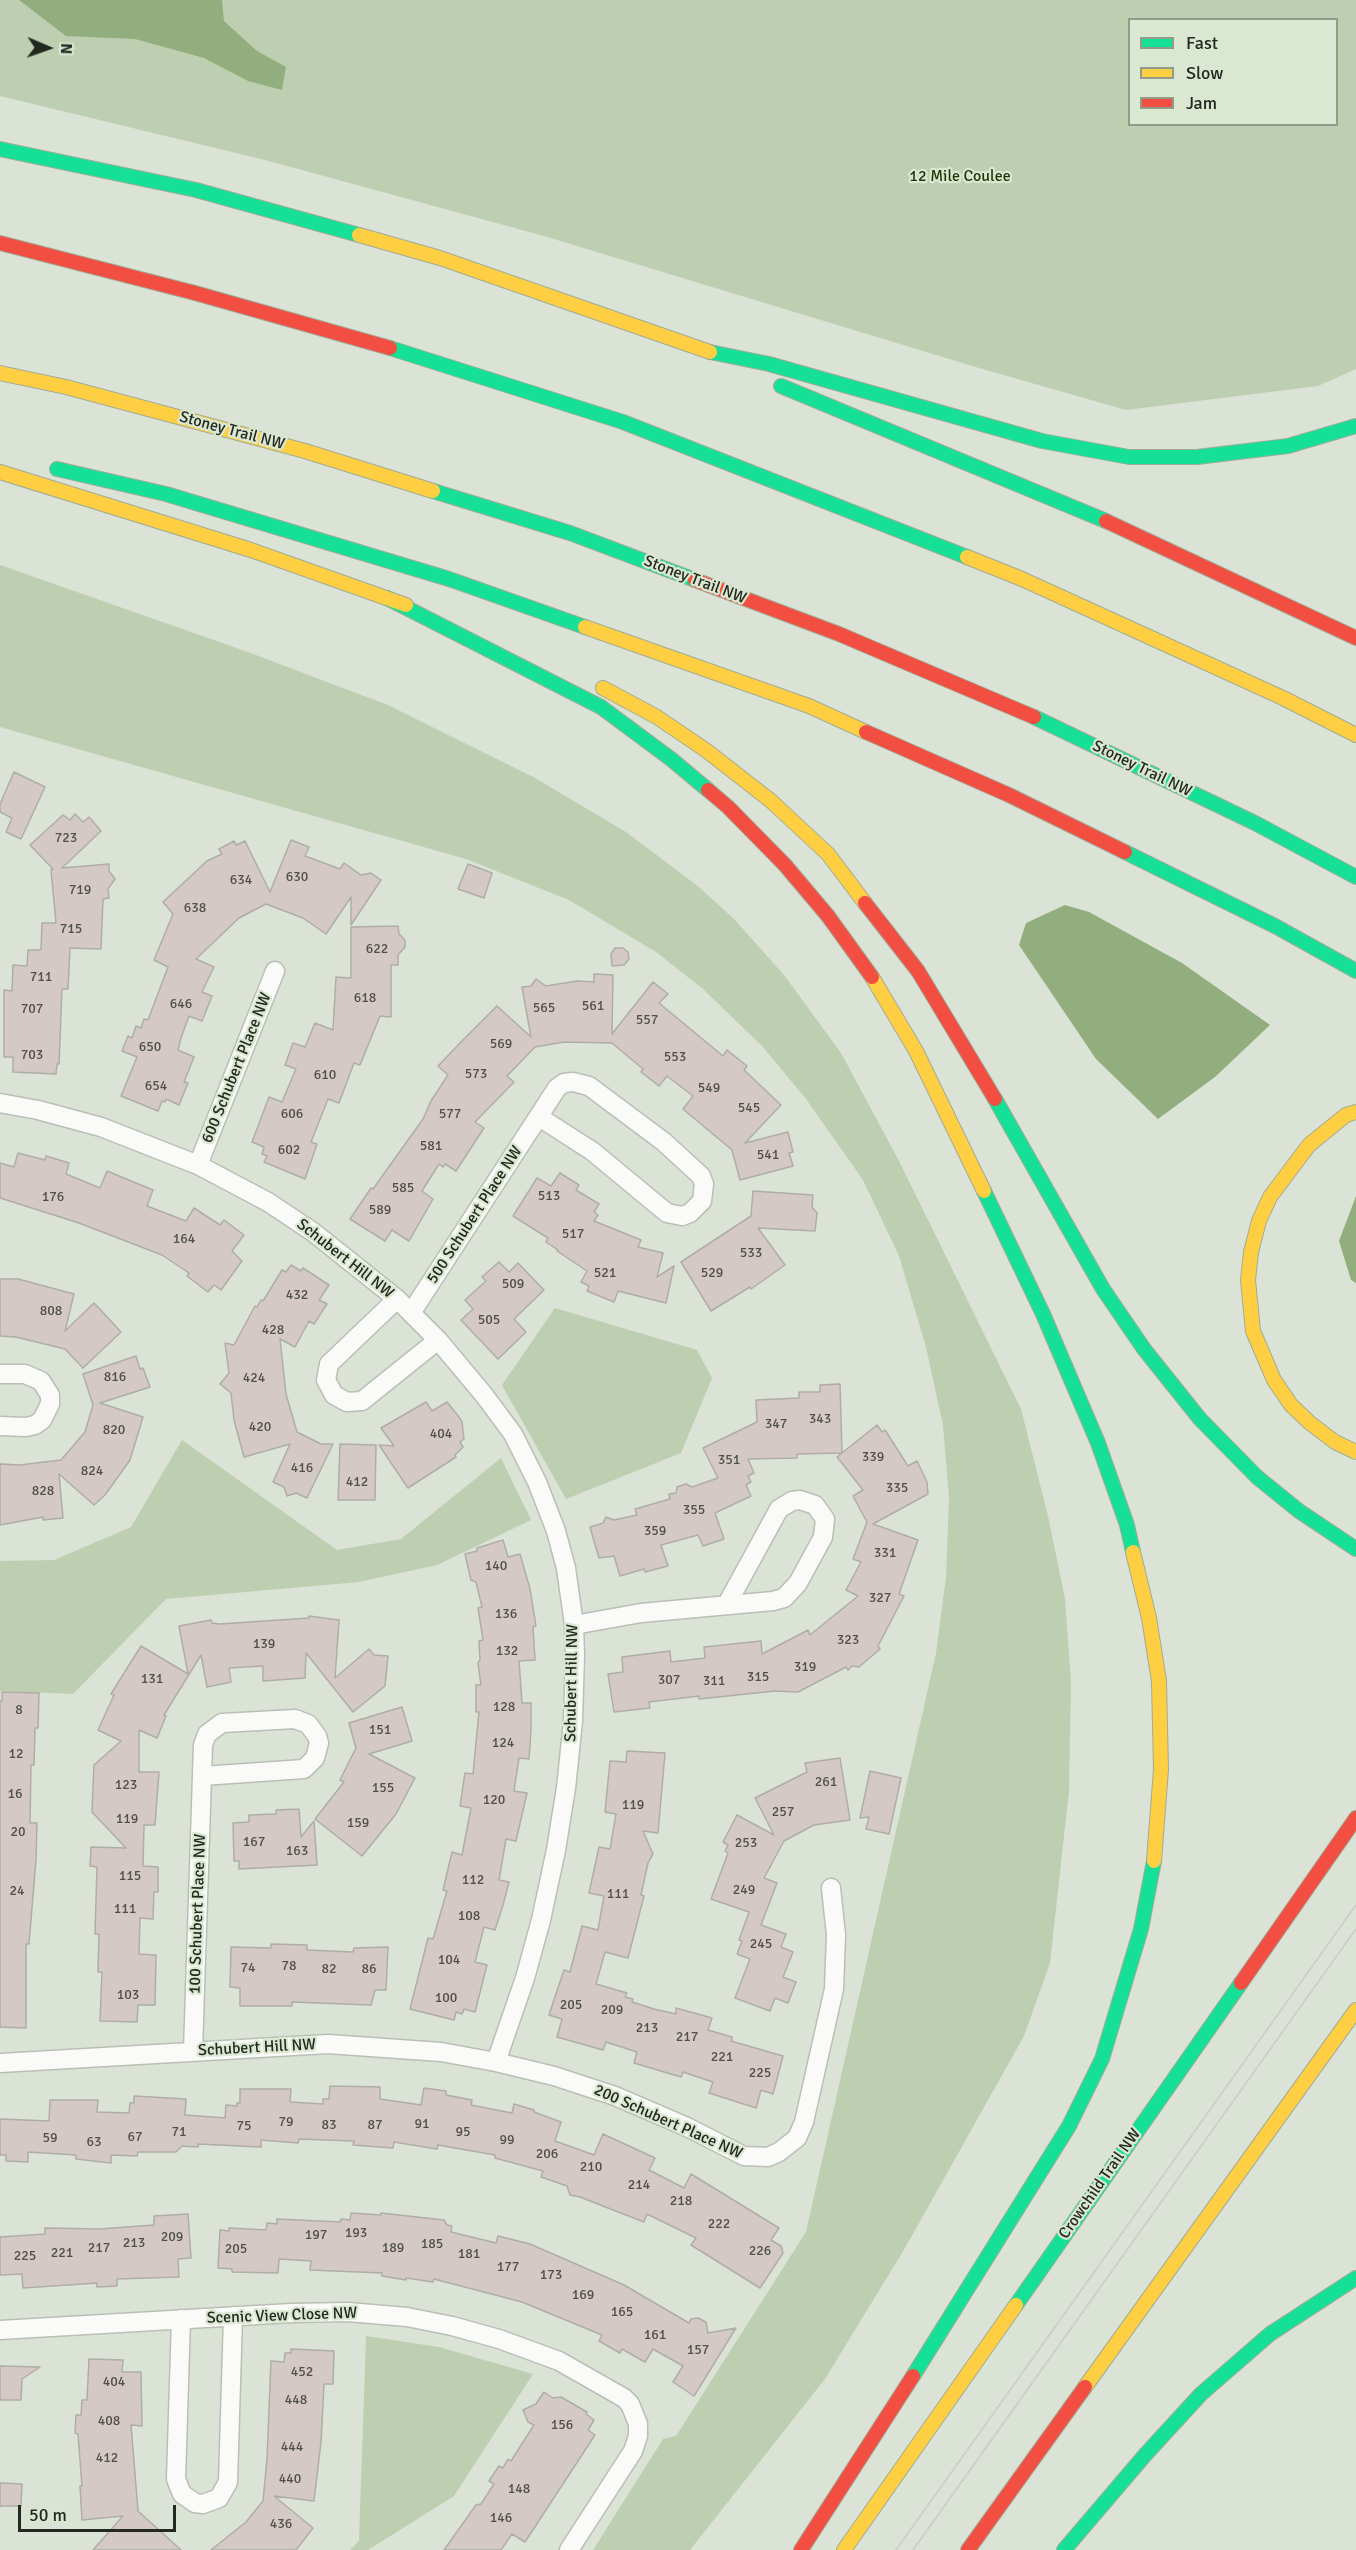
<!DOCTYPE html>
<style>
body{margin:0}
#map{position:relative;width:1356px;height:2550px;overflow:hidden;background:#dbe2d6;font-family:Signika,sans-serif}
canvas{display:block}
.legend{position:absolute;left:1128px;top:18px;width:210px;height:108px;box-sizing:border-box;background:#dae7d1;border:2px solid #919b8a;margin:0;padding:8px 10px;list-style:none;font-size:18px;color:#232820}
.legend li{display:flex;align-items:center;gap:12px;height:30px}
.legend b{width:30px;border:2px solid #919b8a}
.north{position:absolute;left:18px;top:18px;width:60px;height:60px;-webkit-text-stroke:4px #dae7d1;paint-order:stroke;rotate:92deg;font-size:16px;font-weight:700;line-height:24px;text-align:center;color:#232820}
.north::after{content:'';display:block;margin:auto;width:21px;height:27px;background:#232820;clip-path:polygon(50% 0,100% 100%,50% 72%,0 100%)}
.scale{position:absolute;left:18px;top:2505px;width:158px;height:27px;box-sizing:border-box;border:3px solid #232820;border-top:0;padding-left:8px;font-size:18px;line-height:21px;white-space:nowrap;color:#232820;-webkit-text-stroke:4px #dae7d1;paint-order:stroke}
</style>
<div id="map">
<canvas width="1356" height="2550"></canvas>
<ul class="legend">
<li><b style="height:8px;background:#16e098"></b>Fast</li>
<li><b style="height:8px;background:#ffcf43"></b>Slow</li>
<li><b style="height:8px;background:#f24e42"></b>Jam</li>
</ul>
<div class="north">N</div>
<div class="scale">50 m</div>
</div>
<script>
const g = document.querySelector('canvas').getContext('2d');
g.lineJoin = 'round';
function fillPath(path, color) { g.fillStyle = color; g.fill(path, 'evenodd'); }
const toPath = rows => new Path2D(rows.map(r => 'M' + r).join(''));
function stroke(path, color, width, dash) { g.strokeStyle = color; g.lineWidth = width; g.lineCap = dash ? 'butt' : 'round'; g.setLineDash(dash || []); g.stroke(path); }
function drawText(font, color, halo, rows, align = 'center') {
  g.font = font + ' Signika,sans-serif'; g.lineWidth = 4.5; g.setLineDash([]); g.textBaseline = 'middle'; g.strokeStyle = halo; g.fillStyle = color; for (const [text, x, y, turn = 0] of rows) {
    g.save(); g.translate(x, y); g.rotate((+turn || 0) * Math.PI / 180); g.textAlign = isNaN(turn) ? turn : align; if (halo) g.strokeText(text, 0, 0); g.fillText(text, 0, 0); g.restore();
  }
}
fillPath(toPath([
 [0,0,1356,0,1356,369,1318,386,1126,410,979,368,544,236,265,160,0,96],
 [1130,20,1336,20,1336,124,1130,124],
 [0,565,248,652,388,705,535,778,626,832,699,887,735,920,784,975,841,1053,899,1161,1021,1409,1048,1516,1065,1599,1071,1681,1069,1791,1050,1963,1024,2036,905,2248,825,2379,690,2550,593,2550,663,2439,676,2436,806,2232,936,1653,946,1577,949,1498,943,1425,926,1347,899,1256,863,1180,806,1099,763,1047,703,989,656,952,569,900,466,859,0,727],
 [555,1308,697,1350,712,1378,681,1453,566,1499,502,1385],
 [182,1440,337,1550,401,1539,501,1458,531,1520,437,1565,359,1582,166,1599,73,1694,0,1691,0,1561,54,1560,131,1527],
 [366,2336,439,2347,533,2374,454,2496,368,2550,350,2550,359,2541]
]), '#bdcfb0');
fillPath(toPath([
 [19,0,222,0,224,21,257,51,286,67,282,90,248,81,204,58,135,39,66,36],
 [1065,905,1089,912,1182,963,1270,1025,1215,1077,1158,1119,1096,1059,1019,945,1026,923],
 [1356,1196,1356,1283,1351,1280,1339,1241]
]), '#93ae7e');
const building = toPath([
 [14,772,45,787,21,839,6,832,12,818,0,812,0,804,14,772],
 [75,814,83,822,89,817,101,831,62,868,109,864,109,871,115,879,108,889,109,898,103,899,101,949,70,948,68,989,62,989,59,1064,57,1064,56,1074,13,1072,13,1057,4,1057,4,990,12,991,13,965,27,966,28,950,41,950,42,923,56,923,51,870,53,869,30,845,63,815,70,820,75,814],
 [291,840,309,847,305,856,340,869,344,863,361,875,371,873,381,880,351,925,351,897,326,934,303,918,266,904,239,918,196,959,214,967,202,992,212,996,202,1021,189,1016,181,1038,178,1050,194,1057,184,1082,188,1083,179,1105,166,1099,165,1102,162,1101,158,1111,121,1096,137,1057,122,1051,128,1036,132,1038,136,1026,141,1028,144,1019,148,1020,168,967,154,960,173,914,163,902,207,861,222,854,219,849,234,841,236,845,245,841,270,892,291,840],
 [468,864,492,873,484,898,458,889,468,864],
 [398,926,399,934,405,940,405,947,398,955,398,965,391,965,391,1017,380,1016,360,1065,354,1063,339,1103,328,1099,311,1142,317,1144,305,1179,264,1162,267,1156,262,1154,264,1147,252,1142,269,1097,282,1102,296,1069,285,1065,293,1043,305,1047,315,1023,333,1030,336,977,351,978,351,927,398,926],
 [615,948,623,948,628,952,629,959,624,965,612,966,611,954,615,948],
 [594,974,613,975,612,1034,653,982,668,994,659,1003,723,1056,727,1050,747,1066,744,1070,781,1105,745,1143,788,1132,793,1152,789,1153,793,1166,740,1180,732,1150,683,1109,693,1096,667,1076,659,1086,641,1072,643,1069,612,1043,564,1042,535,1047,507,1076,514,1082,475,1122,484,1128,456,1171,445,1164,443,1167,439,1164,422,1191,433,1199,409,1241,392,1230,385,1241,350,1219,371,1188,373,1189,423,1119,431,1101,448,1075,438,1066,460,1043,497,1006,531,1037,522,987,531,986,536,979,546,986,577,981,594,982,594,974],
 [18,1153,45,1160,46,1156,69,1163,66,1174,100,1188,107,1171,153,1190,147,1206,186,1221,194,1208,220,1225,224,1220,244,1235,232,1251,242,1261,221,1290,214,1285,208,1292,187,1276,189,1273,162,1255,79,1223,0,1198,0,1163,14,1167,18,1153],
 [560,1173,579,1185,576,1190,599,1204,594,1212,598,1215,594,1221,641,1240,638,1247,663,1253,657,1277,674,1266,666,1303,618,1291,614,1302,587,1291,589,1286,581,1282,587,1271,557,1251,558,1250,546,1242,548,1238,513,1216,537,1178,551,1186,560,1173],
 [753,1191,813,1195,812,1207,817,1213,815,1231,758,1228,785,1265,751,1289,750,1287,711,1311,681,1262,751,1216,753,1191],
 [499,1262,509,1272,518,1263,544,1290,514,1319,526,1332,498,1359,461,1320,473,1309,465,1300,486,1281,482,1277,499,1262],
 [291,1265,301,1271,303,1268,329,1285,319,1300,327,1304,314,1324,309,1321,295,1347,280,1339,286,1394,297,1432,321,1444,333,1444,307,1498,296,1493,287,1496,284,1487,273,1482,290,1444,244,1457,234,1420,231,1393,220,1384,229,1373,225,1343,234,1345,255,1306,257,1307,261,1300,263,1301,282,1270,286,1272,291,1265],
 [0,1279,18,1279,74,1294,65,1331,94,1303,121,1332,83,1368,65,1349,16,1337,0,1336,0,1279],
 [136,1356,140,1369,143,1368,150,1387,100,1403,143,1417,130,1460,105,1495,94,1505,59,1474,63,1518,43,1520,43,1517,0,1525,0,1464,20,1465,61,1460,85,1432,93,1405,83,1374,136,1356],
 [840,1384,842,1453,797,1454,797,1458,748,1459,754,1473,748,1476,751,1482,746,1485,751,1496,715,1513,724,1539,703,1546,698,1535,661,1545,668,1566,645,1572,644,1569,620,1576,614,1556,599,1558,590,1527,603,1523,606,1517,614,1520,637,1515,635,1509,670,1499,669,1494,676,1493,677,1487,686,1484,692,1487,718,1478,703,1448,757,1422,756,1400,799,1398,799,1392,820,1392,820,1385,840,1384],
 [426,1402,432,1411,447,1402,459,1417,462,1422,464,1439,460,1442,463,1447,455,1455,456,1457,408,1488,379,1445,394,1446,381,1428,426,1402],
 [877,1425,882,1432,885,1430,908,1466,917,1461,927,1482,928,1494,873,1524,918,1540,899,1594,904,1596,878,1646,880,1649,859,1667,852,1666,848,1670,846,1667,798,1692,775,1691,699,1699,699,1696,649,1702,650,1708,614,1712,608,1674,623,1672,622,1657,670,1651,671,1662,705,1658,704,1647,761,1641,762,1654,808,1630,810,1635,858,1596,846,1590,861,1562,853,1559,867,1522,853,1496,863,1490,837,1457,877,1425],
 [340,1444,376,1445,375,1500,338,1500,340,1444],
 [503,1540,508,1557,520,1554,530,1589,536,1626,533,1627,535,1660,519,1661,522,1703,531,1703,531,1730,529,1759,519,1758,514,1791,527,1793,516,1841,506,1839,499,1880,509,1882,503,1905,495,1930,484,1927,475,1962,487,1965,475,2012,464,2009,462,2014,456,2012,454,2020,410,2009,428,1938,433,1939,447,1891,443,1890,452,1852,462,1855,471,1808,460,1806,465,1773,473,1774,479,1712,476,1712,476,1685,481,1685,478,1663,480,1660,479,1641,483,1640,478,1608,482,1607,476,1582,471,1580,465,1554,477,1551,477,1548,503,1540],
 [309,1616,339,1620,335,1678,369,1649,374,1655,388,1656,385,1686,353,1712,306,1653,305,1678,263,1681,263,1666,229,1668,231,1682,207,1687,201,1655,164,1715,166,1716,157,1738,139,1730,139,1772,159,1772,155,1825,144,1825,143,1866,158,1867,158,1892,154,1892,153,1919,140,1918,139,1954,156,1955,155,2005,138,2005,137,2022,100,2021,102,1972,98,1972,99,1934,95,1934,97,1867,90,1866,91,1847,126,1848,92,1812,94,1765,121,1741,98,1730,114,1695,111,1694,141,1646,188,1674,179,1626,211,1620,212,1623,220,1624,309,1618,309,1616],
 [2,1692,39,1693,38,1728,35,1728,34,1765,31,1765,30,1823,37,1823,36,1859,29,1944,26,1944,26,2028,0,2027,0,1701,2,1701,2,1692],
 [402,1707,412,1741,369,1754,415,1778,396,1814,362,1856,315,1819,344,1782,340,1780,356,1748,349,1723,402,1707],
 [627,1751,665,1753,658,1833,643,1831,653,1854,648,1863,641,1895,644,1896,628,1958,605,1952,596,1984,627,1993,625,1997,633,1999,632,2002,654,2009,676,2014,676,2008,712,2018,708,2030,732,2037,731,2041,783,2056,773,2094,761,2090,756,2108,709,2093,713,2082,683,2072,681,2077,634,2063,637,2052,606,2042,603,2050,557,2037,562,2019,549,2015,564,1970,570,1972,582,1926,598,1930,604,1896,589,1893,599,1847,610,1849,616,1814,605,1812,610,1761,626,1762,627,1751],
 [840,1758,850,1820,814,1825,784,1841,764,1878,777,1883,761,1925,786,1934,781,1947,793,1952,783,1977,796,1982,788,2003,775,1998,770,2011,735,1998,750,1959,737,1954,742,1941,739,1940,749,1912,711,1899,728,1853,725,1851,728,1845,723,1842,737,1815,774,1835,755,1798,807,1772,805,1763,840,1758],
 [870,1771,901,1778,889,1834,866,1829,869,1817,860,1818,870,1771],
 [299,1809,301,1837,314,1821,317,1865,239,1869,239,1861,234,1861,233,1823,249,1822,249,1815,276,1814,276,1810,299,1809],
 [271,1944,307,1945,307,1950,353,1952,354,1948,388,1947,386,1990,375,1990,371,2005,292,2002,292,2006,240,2006,240,1988,230,1987,231,1947,271,1948,271,1944],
 [330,2086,380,2087,380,2099,421,2105,424,2088,446,2091,446,2095,472,2100,471,2105,512,2113,514,2104,534,2110,534,2112,561,2122,555,2141,594,2155,603,2134,655,2158,649,2170,684,2188,691,2174,779,2228,771,2240,781,2246,783,2253,760,2288,691,2245,696,2238,647,2214,644,2222,580,2197,570,2195,567,2186,541,2177,543,2171,495,2158,495,2155,438,2145,437,2149,394,2142,393,2148,353,2145,354,2141,299,2139,298,2143,261,2140,261,2147,198,2144,198,2147,182,2146,176,2152,138,2152,137,2156,111,2155,111,2163,76,2159,76,2155,28,2152,28,2162,6,2161,6,2155,0,2155,0,2119,49,2121,50,2100,98,2100,97,2112,129,2113,130,2103,134,2103,134,2096,186,2099,185,2115,225,2118,226,2105,237,2106,237,2103,240,2103,240,2089,291,2089,290,2102,323,2104,323,2099,329,2099,330,2086],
 [351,2213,381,2215,381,2213,444,2220,447,2225,452,2226,451,2232,496,2243,498,2236,530,2244,624,2285,689,2323,691,2319,698,2318,706,2322,708,2333,736,2328,694,2396,673,2382,683,2366,653,2349,645,2362,622,2349,620,2353,599,2341,602,2335,522,2302,434,2279,433,2282,406,2278,406,2280,382,2276,382,2273,310,2270,311,2261,279,2259,278,2273,232,2272,232,2269,218,2268,220,2230,229,2231,229,2228,266,2230,267,2223,277,2224,277,2219,340,2222,341,2219,350,2220,351,2213],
 [188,2214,191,2258,178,2259,179,2277,117,2279,117,2286,97,2287,97,2283,23,2288,22,2274,0,2275,0,2237,45,2234,45,2228,99,2229,154,2225,154,2216,188,2214],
 [291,2349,334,2351,333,2384,324,2384,321,2442,314,2501,274,2496,313,2528,296,2550,211,2550,246,2522,263,2501,267,2459,271,2361,284,2362,285,2353,291,2353,291,2349],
 [89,2359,123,2360,122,2372,141,2372,142,2426,131,2425,138,2511,181,2550,93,2550,123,2516,82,2520,80,2486,82,2486,78,2434,75,2433,76,2415,81,2415,82,2400,87,2400,89,2359],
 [0,2366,40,2367,22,2379,21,2400,0,2400,0,2366],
 [544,2392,553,2398,561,2397,587,2412,586,2414,594,2420,588,2430,595,2435,525,2542,512,2534,501,2550,444,2550,476,2505,481,2504,494,2484,489,2481,499,2466,503,2468,508,2459,511,2461,534,2425,528,2422,523,2410,536,2404,544,2392],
 [0,2483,22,2484,21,2506,0,2506,0,2483]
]);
fillPath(building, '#d5c9c6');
stroke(building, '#afada8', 1.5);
const street = toPath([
 [0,1103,38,1110,101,1127,198,1165,268,1202,313,1232,397,1299,438,1340,484,1395,513,1434,537,1482,556,1531,566,1568,574,1625,575,1655,573,1721,566,1788,556,1850,541,1920,525,1978,496,2062,441,2052,328,2044,0,2063],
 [198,1165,275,971],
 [397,1299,329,1364,326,1380,334,1395,347,1402,362,1401,438,1340],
 [411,1313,557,1088,564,1083,573,1082,589,1086,664,1142,701,1176,704,1184,702,1201,690,1213,682,1216,667,1213,592,1151,539,1117],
 [0,1374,25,1374,41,1381,50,1395,50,1404,42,1420,35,1425,26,1427,0,1426],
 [574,1625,641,1613,773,1601,784,1598,798,1583,823,1537,825,1519,815,1505,800,1500,792,1501,779,1509,727,1604],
 [193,2051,203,1745,207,1734,222,1723,295,1719,308,1724,317,1736,319,1743,315,1758,304,1769,202,1776],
 [496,2062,554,2076,615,2096,687,2127,744,2156,768,2157,779,2152,797,2138,804,2122,834,1989,836,1935,831,1888],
 [181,2319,176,2479,182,2494,195,2503,203,2504,219,2498,228,2482,233,2316],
 [0,2330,291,2313,348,2312,407,2317,452,2326,499,2339,559,2361,624,2398,630,2404,638,2424,638,2436,633,2451,569,2550]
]);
const fast = toPath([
 [0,149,196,190,359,235],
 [390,348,623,422,967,557],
 [710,352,769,364,1042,441,1129,457,1197,457,1288,446,1356,426],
 [781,386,1106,521],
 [57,469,166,494,449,579,585,627],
 [433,491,570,533,695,580],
 [387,598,601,707,671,759,708,790],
 [1034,717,1255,823,1356,877],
 [1125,852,1275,926,1356,971],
 [995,1099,1103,1289,1144,1349,1200,1419,1257,1477,1299,1511,1356,1549],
 [984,1191,1043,1314,1098,1443,1127,1525,1133,1552],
 [1016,2305,1241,1983],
 [913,2376,1069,2126,1102,2059,1141,1929,1154,1861],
 [1064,2550,1145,2455,1201,2394,1270,2334,1356,2278]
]);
const slow = toPath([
 [359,235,440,258,710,352],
 [0,373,66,387,305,451,433,491],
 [0,472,251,550,406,605],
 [967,557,1022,579,1283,698,1356,735],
 [585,627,809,706,866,732],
 [603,688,657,717,707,751,771,801,828,854,865,903],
 [872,977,916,1051,984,1191],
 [1356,1112,1346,1115,1309,1145,1270,1197,1259,1221,1251,1252,1248,1280,1253,1331,1274,1380,1291,1405,1310,1423,1335,1442,1356,1452],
 [1133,1552,1149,1618,1159,1681,1161,1769,1154,1861],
 [1085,2387,1356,2010],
 [844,2550,1016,2305]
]);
const jam = toPath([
 [0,243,195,293,390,348],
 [1106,521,1356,638],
 [695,580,839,634,1034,717],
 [866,732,1009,795,1125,852],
 [708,790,728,807,785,865,828,916,872,977],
 [865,903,918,971,995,1099],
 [1241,1983,1356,1818],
 [801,2550,913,2376],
 [968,2550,1085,2387]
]);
stroke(street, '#b9bfb5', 21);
stroke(fast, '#a0ac96', 16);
stroke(slow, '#a0ac96', 16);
stroke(jam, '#a0ac96', 16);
stroke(street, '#fafbf9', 18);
stroke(fast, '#16e098', 14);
stroke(slow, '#ffcf43', 14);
stroke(jam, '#f24e42', 14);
stroke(toPath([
 [896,2550,1356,1905],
 [913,2550,1356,1929]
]), '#c9cbc8', 1.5);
drawText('14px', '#50504a', null, [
 ["723",66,838],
 ["630",297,877],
 ["634",241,880],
 ["719",80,890],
 ["638",195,908],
 ["715",71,929],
 ["622",377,949],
 ["711",41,977],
 ["618",365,998],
 ["646",181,1004],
 ["561",593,1006],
 ["565",544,1008],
 ["707",32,1009],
 ["557",647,1020],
 ["569",501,1044],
 ["650",150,1047],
 ["703",32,1055],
 ["553",675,1057],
 ["573",476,1074],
 ["610",325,1075],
 ["654",156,1086],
 ["549",709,1088],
 ["545",749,1108],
 ["606",292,1114],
 ["577",450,1114],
 ["581",431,1146],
 ["602",289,1150],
 ["541",768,1155],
 ["585",403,1188],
 ["513",549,1196],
 ["176",53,1197],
 ["589",380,1210],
 ["517",573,1234],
 ["164",184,1239],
 ["533",751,1253],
 ["521",605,1273],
 ["529",712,1273],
 ["509",513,1284],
 ["432",297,1295],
 ["808",51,1311],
 ["505",489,1320],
 ["428",273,1330],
 ["816",115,1377],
 ["424",254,1378],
 ["343",820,1419],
 ["347",776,1424],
 ["420",260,1427],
 ["820",114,1430],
 ["404",441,1434],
 ["339",873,1457],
 ["351",729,1460],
 ["416",302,1468],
 ["824",92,1471],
 ["412",357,1482],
 ["335",897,1488],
 ["828",43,1491],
 ["355",694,1510],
 ["359",655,1531],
 ["331",885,1553],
 ["140",496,1566],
 ["327",880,1598],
 ["136",506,1614],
 ["323",848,1640],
 ["139",264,1644],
 ["132",507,1651],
 ["319",805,1667],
 ["315",758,1677],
 ["131",152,1679],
 ["307",669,1680],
 ["311",714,1681],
 ["128",504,1707],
 ["8",19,1710],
 ["151",380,1730],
 ["124",503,1743],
 ["12",16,1754],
 ["261",826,1782],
 ["123",126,1785],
 ["155",383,1788],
 ["16",15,1794],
 ["120",494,1800],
 ["119",633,1805],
 ["257",783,1812],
 ["119",127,1819],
 ["159",358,1823],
 ["20",18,1832],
 ["167",254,1842],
 ["253",746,1843],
 ["163",297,1851],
 ["115",130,1876],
 ["112",473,1880],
 ["249",744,1890],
 ["24",17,1891],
 ["111",618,1894],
 ["111",125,1909],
 ["108",469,1916],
 ["245",761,1944],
 ["104",449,1960],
 ["78",289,1966],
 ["74",248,1968],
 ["82",329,1969],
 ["86",369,1969],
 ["103",128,1995],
 ["100",446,1998],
 ["205",571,2005],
 ["209",612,2010],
 ["213",647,2028],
 ["217",687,2037],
 ["221",722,2057],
 ["225",760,2073],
 ["79",286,2122],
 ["91",422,2124],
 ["83",329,2125],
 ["87",375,2125],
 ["75",244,2126],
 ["71",179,2132],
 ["95",463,2132],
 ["67",135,2137],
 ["59",50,2138],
 ["99",507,2140],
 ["63",94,2142],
 ["206",547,2154],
 ["210",591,2167],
 ["214",639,2185],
 ["218",681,2201],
 ["222",719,2224],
 ["193",356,2233],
 ["197",316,2235],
 ["209",172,2237],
 ["213",134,2243],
 ["185",432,2244],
 ["217",99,2248],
 ["189",393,2248],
 ["205",236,2249],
 ["226",760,2251],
 ["221",62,2253],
 ["181",469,2254],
 ["225",25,2256],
 ["177",508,2267],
 ["173",551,2275],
 ["169",583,2295],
 ["165",622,2312],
 ["161",655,2335],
 ["157",698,2350],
 ["452",302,2372],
 ["404",114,2382],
 ["448",296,2400],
 ["408",109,2421],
 ["156",562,2425],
 ["444",292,2447],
 ["412",107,2458],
 ["440",290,2479],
 ["148",519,2489],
 ["146",501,2518],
 ["436",281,2524]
]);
drawText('16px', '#1e3606', '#dae7d1', [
 ["12 Mile Coulee",960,177]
]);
drawText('16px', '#232820', '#dae7d1', [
 ["Stoney Trail NW",232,431,15],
 ["Stoney Trail NW",695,580,21],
 ["Stoney Trail NW",1142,769,26],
 ["600 Schubert Place NW",237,1068,-68],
 ["500 Schubert Place NW",475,1215,-57],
 ["Schubert Hill NW",345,1259,38],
 ["Schubert Hill NW",572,1683,-89],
 ["100 Schubert Place NW",198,1914,-88],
 ["Schubert Hill NW",257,2048,-3],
 ["200 Schubert Place NW",668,2122,24],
 ["Crowchild Trail NW",1100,2184,-55],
 ["Scenic View Close NW",282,2316,-2]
]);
</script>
